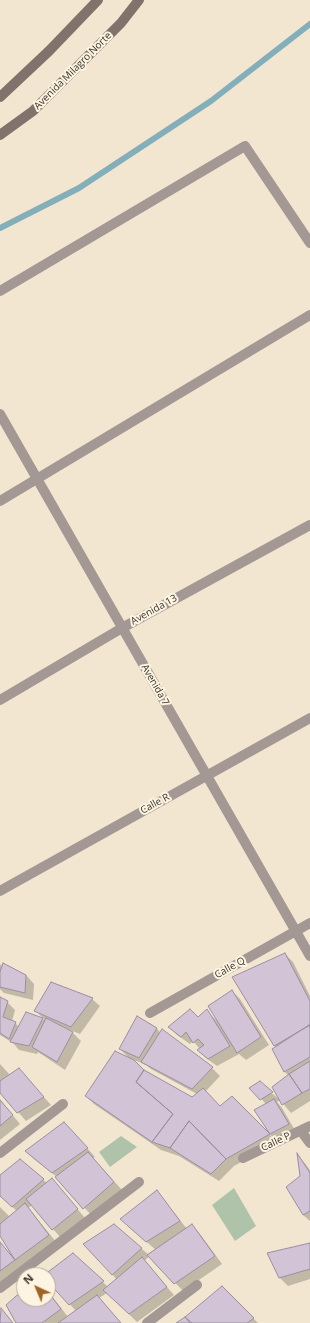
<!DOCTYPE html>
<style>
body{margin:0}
#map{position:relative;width:310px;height:1323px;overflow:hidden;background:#f3e6d0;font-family:"Open Sans",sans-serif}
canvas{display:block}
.north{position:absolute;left:16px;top:1267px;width:40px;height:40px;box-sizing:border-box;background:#fef4e2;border:1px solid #afa799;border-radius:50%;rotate:316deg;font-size:11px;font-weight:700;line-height:16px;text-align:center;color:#38332b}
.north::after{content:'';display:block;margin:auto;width:14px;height:18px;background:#9f6324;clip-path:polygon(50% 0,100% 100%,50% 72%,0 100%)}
</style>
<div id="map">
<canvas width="310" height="1323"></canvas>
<div class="north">N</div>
</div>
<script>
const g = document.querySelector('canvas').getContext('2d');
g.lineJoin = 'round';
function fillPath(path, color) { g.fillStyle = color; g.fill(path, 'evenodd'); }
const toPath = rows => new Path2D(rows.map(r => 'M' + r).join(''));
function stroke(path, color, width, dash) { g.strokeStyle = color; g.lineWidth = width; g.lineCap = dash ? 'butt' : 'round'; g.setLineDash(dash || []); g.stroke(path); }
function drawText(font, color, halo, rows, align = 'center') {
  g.font = font + ' "Open Sans",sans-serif'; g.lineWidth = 4; g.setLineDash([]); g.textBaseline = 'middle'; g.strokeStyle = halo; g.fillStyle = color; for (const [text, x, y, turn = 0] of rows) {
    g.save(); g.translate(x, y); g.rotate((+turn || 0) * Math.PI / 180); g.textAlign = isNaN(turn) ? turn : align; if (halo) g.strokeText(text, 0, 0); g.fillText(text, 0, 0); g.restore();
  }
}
fillPath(toPath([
 [121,1136,137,1147,110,1167,99,1152],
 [234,1188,256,1226,235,1241,212,1205]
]), '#afc3aa');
fillPath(toPath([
 [285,954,293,962,310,996,310,1101,291,1113,280,1100,277,1102,282,1108,296,1132,234,1166,219,1181,179,1156,161,1150,94,1104,86,1096,130,1059,120,1049,156,1028,161,1033,162,1031,212,1068,220,1076,205,1092,220,1107,232,1098,272,1137,255,1110,266,1104,251,1088,259,1083,279,1099,289,1076,284,1071,276,1047,274,1045],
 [132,1059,146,1065,151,1069,197,1094,192,1098,145,1071],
 [0,964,3,967,26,975,34,984,33,1000,4,993,0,989],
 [232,991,240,999,269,1045,246,1060,239,1054,217,1066,206,1058,198,1050,200,1049,193,1041,190,1044,177,1035,169,1027,198,1018,207,1011,218,1022],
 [0,998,7,1002,15,1010,12,1021,15,1023,19,1027,26,1013,45,1020,36,1011,92,999,100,1006,80,1034,70,1030,81,1041,65,1070,38,1052,37,1054,19,1050,13,1043,0,1035],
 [0,1064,10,1075,26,1077,51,1105,26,1121,0,1091],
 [0,1100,20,1124,0,1140],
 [72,1131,95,1157,93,1158,122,1190,92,1216,57,1177,34,1159,26,1152],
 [299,1156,310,1170,310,1221,303,1215],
 [20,1160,47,1183,52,1179,85,1218,61,1238,32,1205,28,1208,57,1243,0,1285,0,1242,13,1257,14,1256,0,1234,0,1207,10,1217,17,1211,0,1196,0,1176],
 [157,1192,164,1200,187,1229,192,1226,200,1234,222,1264,183,1291,150,1256,144,1261,174,1295,137,1322,107,1293,99,1298,121,1323,17,1323,24,1290,24,1299,48,1299,48,1291,68,1317,76,1311,48,1280,48,1275,46,1275,73,1254,108,1287,117,1280,112,1274,114,1225,149,1255,156,1250,129,1227],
 [310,1244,310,1279,288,1286,280,1278],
 [222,1287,258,1323,178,1323,185,1318]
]), '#0003');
stroke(toPath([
 [0,228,79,188,211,101,310,24]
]), '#83afbb', 6);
const building = toPath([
 [285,953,310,1001,310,1025,274,1046,232,977,285,953],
 [3,963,26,975,25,993,0,987,0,972,3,963],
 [51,982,93,998,71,1027,34,1011,51,982],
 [232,990,261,1037,237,1053,208,1006,232,990],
 [0,997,8,1001,3,1017,16,1022,9,1039,0,1033,0,997],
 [190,1009,198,1017,207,1009,230,1046,208,1059,197,1050,204,1045,198,1039,193,1043,186,1032,181,1037,168,1027,190,1009],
 [26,1012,43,1018,29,1046,10,1042,26,1012],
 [137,1016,157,1028,139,1058,119,1049,137,1016],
 [46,1018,73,1032,57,1062,32,1047,46,1018],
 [309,1025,310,1028,310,1057,284,1072,272,1049,309,1025],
 [162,1029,213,1067,192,1089,141,1062,162,1029],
 [115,1051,134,1060,144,1070,136,1082,173,1114,152,1142,85,1096,115,1051],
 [310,1061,310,1089,302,1093,289,1074,310,1061],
 [19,1068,44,1097,17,1113,0,1093,0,1081,19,1068],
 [144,1070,192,1097,203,1088,220,1106,232,1096,270,1134,226,1159,189,1121,170,1148,152,1142,173,1114,136,1082,144,1070],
 [289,1074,302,1093,282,1105,272,1087,289,1074],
 [260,1081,273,1092,260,1100,249,1088,260,1081],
 [274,1099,289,1124,270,1134,254,1110,274,1099],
 [0,1100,13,1115,0,1126,0,1100],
 [189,1121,226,1159,211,1174,170,1148,189,1121],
 [64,1122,88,1148,52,1173,25,1151,64,1122],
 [88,1152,114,1182,83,1209,55,1177,88,1152],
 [297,1153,310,1173,310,1211,303,1215,286,1187,300,1176,297,1153],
 [20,1159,44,1179,12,1207,0,1196,0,1175,20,1159],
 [52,1178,78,1209,52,1230,26,1199,52,1178],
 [157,1190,180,1221,146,1242,120,1219,157,1190],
 [25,1203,49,1235,15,1260,0,1236,0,1224,25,1203],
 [114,1224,142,1248,112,1275,83,1244,114,1224],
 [192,1224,215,1256,174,1284,147,1255,192,1224],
 [0,1242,15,1260,0,1271,0,1242],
 [310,1243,310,1269,279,1278,267,1253,310,1243],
 [73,1253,104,1281,69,1305,48,1282,48,1275,44,1275,73,1253],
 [142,1257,167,1287,129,1314,103,1290,142,1257],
 [222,1286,254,1318,247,1323,192,1323,185,1317,222,1286],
 [24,1289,24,1299,48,1299,48,1292,61,1309,42,1323,16,1323,6,1305,24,1289],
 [97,1295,121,1323,58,1323,97,1295],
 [1,1308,13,1323,0,1323,1,1308],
 [185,1317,190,1323,176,1323,185,1317]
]);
fillPath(building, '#d2c3d7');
stroke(building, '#9c8ea1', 1);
stroke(toPath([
 [0,291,245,146,310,243],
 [0,414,310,956],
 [0,501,310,315],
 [0,700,122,628,310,525],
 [0,891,310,718],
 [150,1013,310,923],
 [301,1131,310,1143],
 [0,1153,63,1104],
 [243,1158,310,1126],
 [0,1288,139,1182],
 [147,1323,197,1285]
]), '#a39894', 10);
stroke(toPath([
 [0,97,49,51,98,0],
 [0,135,33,111,121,23,139,0]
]), '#82726c', 10);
drawText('10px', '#38332b', '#fef4e2', [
 ["Avenida Milagro Norte",73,71,-45],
 ["Avenida 13",154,610,-29],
 ["Avenida 7",155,685,60],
 ["Calle R",155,804,-29],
 ["Calle Q",230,968,-29],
 ["Calle P",276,1142,-25]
]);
</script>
